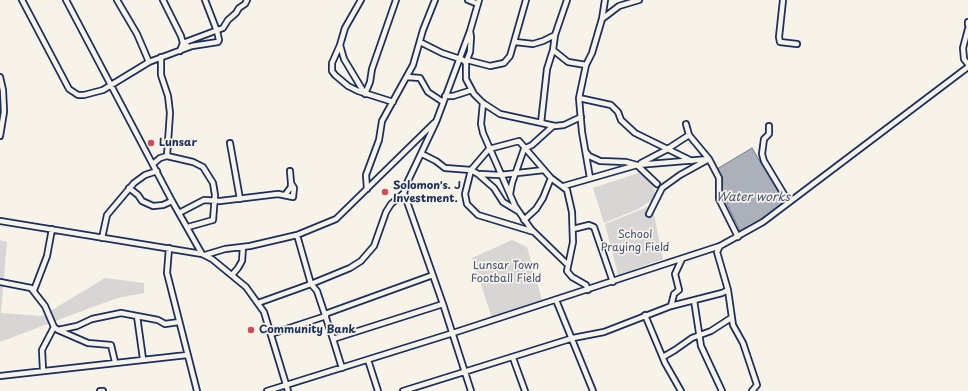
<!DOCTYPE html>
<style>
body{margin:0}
canvas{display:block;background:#f7f3e8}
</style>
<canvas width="968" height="391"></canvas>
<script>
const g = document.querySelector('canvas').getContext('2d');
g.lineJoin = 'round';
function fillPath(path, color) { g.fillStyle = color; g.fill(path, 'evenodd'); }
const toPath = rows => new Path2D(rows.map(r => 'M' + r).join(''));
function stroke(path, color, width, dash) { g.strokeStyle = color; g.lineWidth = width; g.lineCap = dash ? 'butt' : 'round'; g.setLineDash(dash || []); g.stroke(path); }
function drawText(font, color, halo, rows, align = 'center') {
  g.font = font + ' "Playpen Sans",sans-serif'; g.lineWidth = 3.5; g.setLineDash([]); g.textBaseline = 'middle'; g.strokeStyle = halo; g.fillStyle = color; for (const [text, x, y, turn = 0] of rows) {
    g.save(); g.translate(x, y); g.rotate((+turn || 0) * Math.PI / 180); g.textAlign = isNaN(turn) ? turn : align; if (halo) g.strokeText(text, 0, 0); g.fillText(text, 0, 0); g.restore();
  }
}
fillPath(toPath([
 [647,170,657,197,638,209,604,223,593,188],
 [652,205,663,259,618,275,605,224],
 [0,240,7,242,1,313,42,316,105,278,144,283,144,293,118,298,90,308,0,342],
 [512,240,527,247,542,300,492,318,472,258]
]), '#d7d6d4');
const water = toPath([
 [752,148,785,203,742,235,725,200,717,169,752,148]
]);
fillPath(water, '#acb0b9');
stroke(water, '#727c95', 1);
const minor = toPath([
 [22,0,69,89,78,95,84,95,103,90,149,62,192,46,218,42,219,40,217,31,205,0],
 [66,0,172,201,202,254],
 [117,0,137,34,149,62],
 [163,0,181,36,183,43,180,51],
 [361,0,345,28,340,45,344,59,365,94],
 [468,0,478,4],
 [783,0,779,37,780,42,797,44],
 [602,19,619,6,639,0],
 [968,22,968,25],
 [968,29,963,48,964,59,968,64],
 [420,42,442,53,463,60,466,63,466,79,474,94,483,103,500,114,555,126,564,125,581,117],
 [515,42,533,44,543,41,555,35],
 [340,45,332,63,332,71,335,75,348,86,358,91,393,102],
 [189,47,183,43,223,28,228,20,236,13,239,8,245,4,247,0],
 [553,50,568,62,586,65],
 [161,57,161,75,168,96,170,113,167,156],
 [467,60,490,66,504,63,510,56,526,0],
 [466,62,470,52,471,37,470,31],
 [0,77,3,90,4,112,0,136],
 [407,77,420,78,428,92,443,102],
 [365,94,370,82,372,69,396,0],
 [445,96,453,96,472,90],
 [579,98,611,105,618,112,621,120,635,133,692,161],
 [483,103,481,124,483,133,515,206,531,229,568,265],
 [541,123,547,69,553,50,555,35,567,0],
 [769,126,769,134,764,139,762,154,764,161,788,201],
 [230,143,240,199],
 [586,152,589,156,600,161,626,162,637,165,657,184],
 [422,154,436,161,445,168,471,170,478,174,494,188,503,202,518,211],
 [641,163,666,150,689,135],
 [153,164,160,158,167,156,193,162,203,167,213,183,215,195,213,220,188,227],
 [480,174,500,175,544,170],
 [590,178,582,132,579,98,586,65,592,53,602,19,605,0],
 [564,186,637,165,709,159,719,178,719,199,738,237],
 [129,188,138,195,142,201,153,206,163,205,172,201],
 [367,189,366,175,379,140,382,121,413,65,423,30,435,0],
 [404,193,391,204,386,212,374,246,361,261,350,268,311,284,317,291,333,339,443,304],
 [510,194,512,183,524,149,532,145,553,126],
 [285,195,291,187,291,183],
 [179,213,204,200,220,201,278,194,293,197,294,188,291,183,290,171],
 [649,214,662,188,680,175,709,159,689,135,686,124],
 [524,220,536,209,543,198,551,178],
 [0,221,202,254,212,259,246,287,264,312,288,391],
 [573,229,589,225,594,227,613,282],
 [534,232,478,215,467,204,465,194,471,170,489,149,519,141,551,178,567,190,572,212,573,242,567,271,572,277,586,285,588,290],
 [102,238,107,215,134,183,145,175,157,171],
 [169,248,167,273,197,391],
 [205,255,225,249,250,246,297,235,336,219,434,123],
 [232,275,238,268,242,261,243,247],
 [0,282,31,288,45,306,54,327,58,330,88,343,111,345,115,362],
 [34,290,47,256,52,229],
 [728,290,733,325,743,343,757,385,752,391],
 [556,300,593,391],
 [694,300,701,346,722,391],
 [258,303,311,284,297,235],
 [671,306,674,294,679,290,675,274,682,259],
 [325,314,433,275],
 [645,315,665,363,681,391],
 [137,316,158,320,165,324,179,322],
 [58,330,77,326,92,319,121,313,137,316,143,359],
 [271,334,326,316],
 [333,339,342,368],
 [663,357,675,350,692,338,711,331,731,318],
 [513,358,525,391],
 [368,360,378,391],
 [43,370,42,350,54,327],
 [0,376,187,355],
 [100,391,103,391],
 [267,391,453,333,720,246,763,222,968,67],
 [403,391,573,338,604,332,671,306,722,293,728,290,717,252,720,246],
 [471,391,443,304,404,193,407,183,436,122,470,31,479,0]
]);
stroke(minor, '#1b2f5e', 8);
stroke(minor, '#f7f3e8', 4.5);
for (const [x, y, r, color] of [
 [151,143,4,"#d1495b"],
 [385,192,4,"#d1495b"],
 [251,330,4,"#d1495b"]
]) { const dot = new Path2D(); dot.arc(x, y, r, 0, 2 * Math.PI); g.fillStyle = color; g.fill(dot); stroke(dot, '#f7f3e8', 1.5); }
drawText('bold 11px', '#1b2f5e', '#f7f3e8', [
 ["Lunsar",159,143],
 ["Solomon's. J",393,186],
 ["Investment.",393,199],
 ["Community Bank",259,330]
], 'left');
drawText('11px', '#415076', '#f7f3e8', [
 ["School",635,235],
 ["Praying Field",635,248],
 ["Lunsar Town",506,266],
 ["Football Field",506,279]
]);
drawText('italic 12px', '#465679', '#f7f3e8', [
 ["Water works",753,198]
]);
</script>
